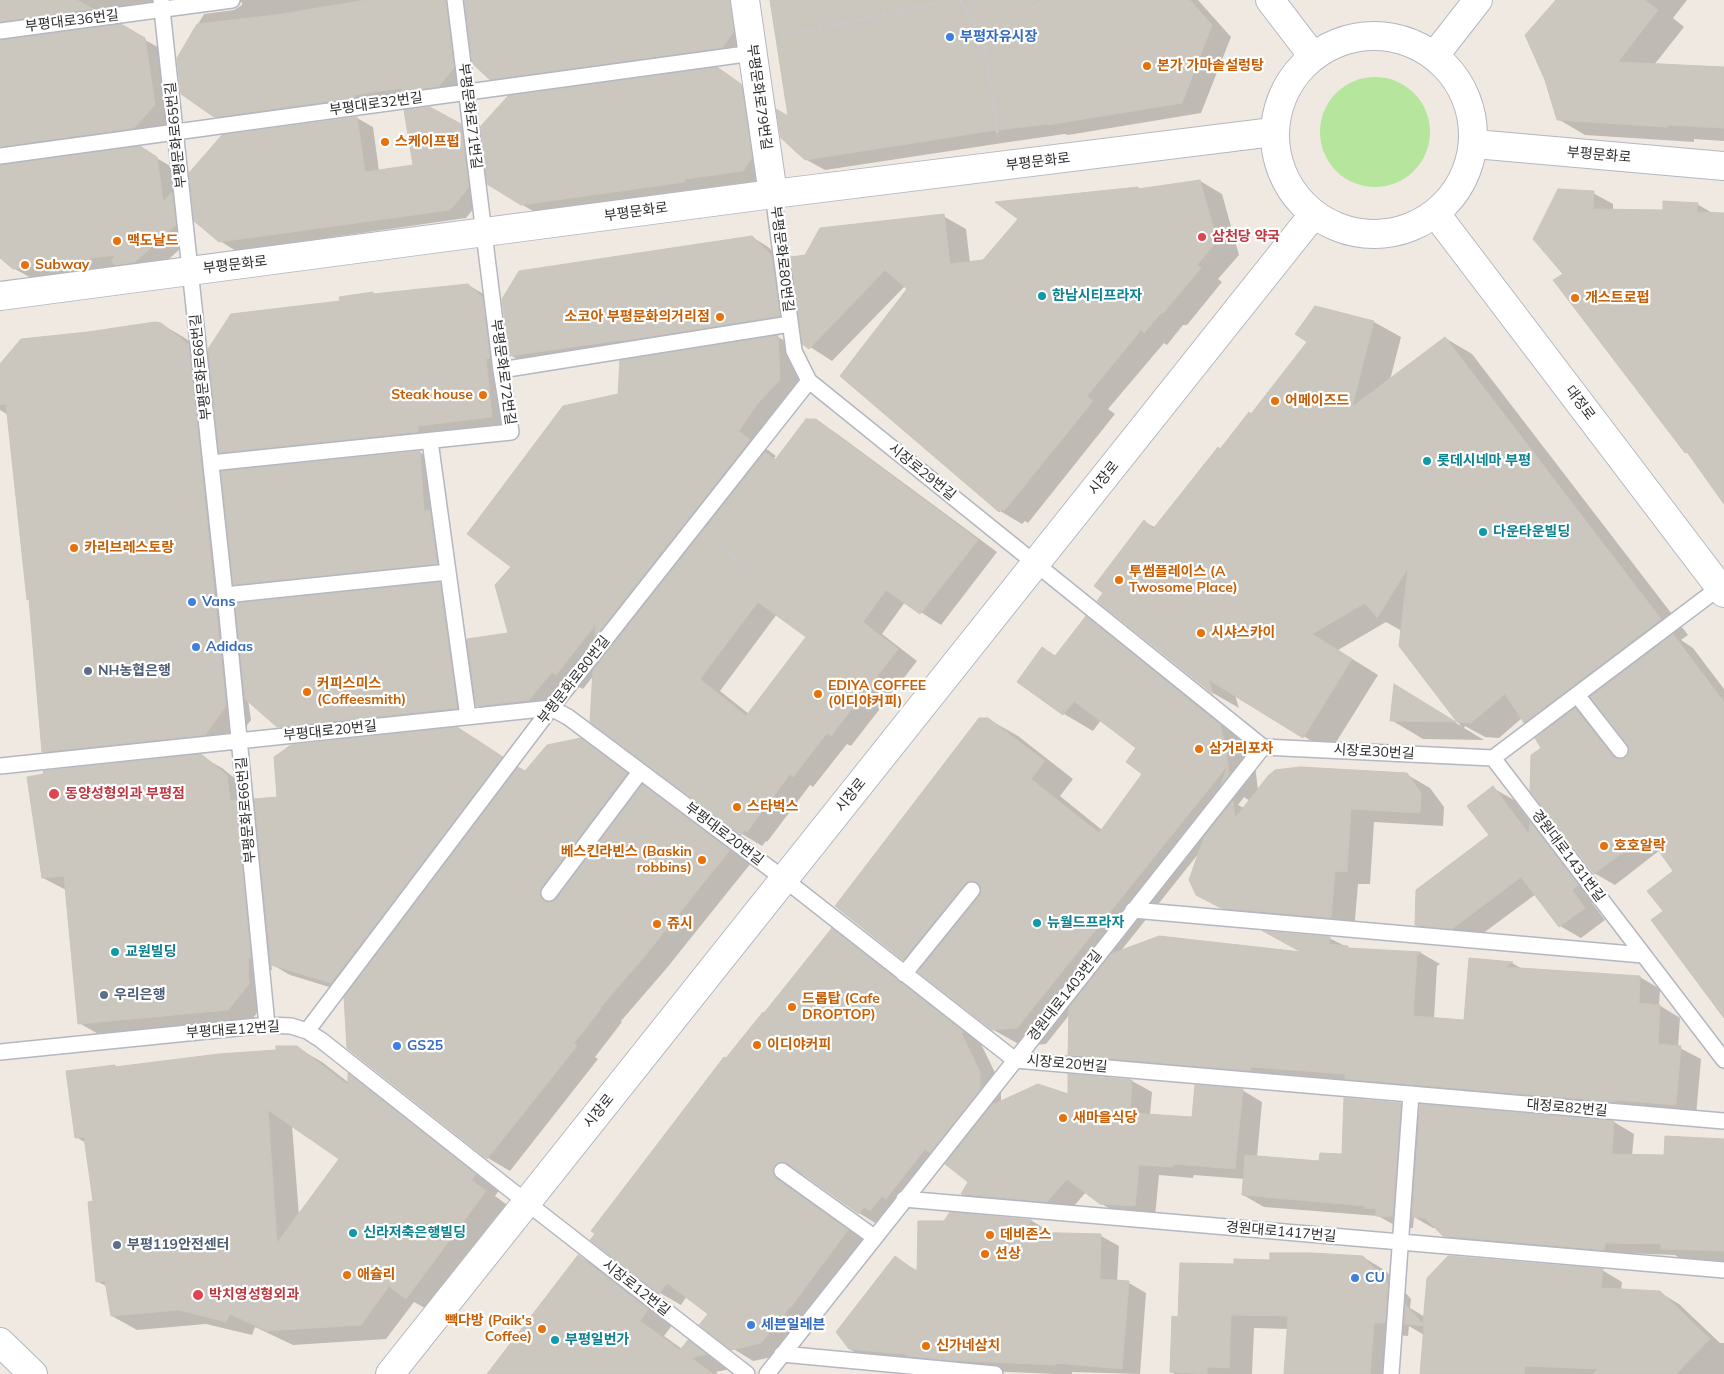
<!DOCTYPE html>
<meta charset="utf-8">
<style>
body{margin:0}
canvas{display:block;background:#efe9e1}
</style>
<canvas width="1724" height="1374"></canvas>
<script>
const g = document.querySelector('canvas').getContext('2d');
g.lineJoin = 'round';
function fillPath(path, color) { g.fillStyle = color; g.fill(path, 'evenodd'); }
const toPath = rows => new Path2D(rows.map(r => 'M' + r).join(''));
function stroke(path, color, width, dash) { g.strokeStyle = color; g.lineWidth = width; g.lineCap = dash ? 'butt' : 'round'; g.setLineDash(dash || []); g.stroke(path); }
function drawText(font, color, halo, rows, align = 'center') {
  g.font = font + ' Mulish,"Noto Sans KR",sans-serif'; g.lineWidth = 4.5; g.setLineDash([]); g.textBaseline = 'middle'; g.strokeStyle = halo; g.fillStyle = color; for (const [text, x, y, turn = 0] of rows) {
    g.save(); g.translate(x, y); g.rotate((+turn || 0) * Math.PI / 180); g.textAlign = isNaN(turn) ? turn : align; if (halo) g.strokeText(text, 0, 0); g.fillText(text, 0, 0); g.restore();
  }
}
fillPath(toPath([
 '1320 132a55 55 0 1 1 110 0a55 55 0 1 1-110 0Z'
]), '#b6e59e');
fillPath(toPath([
 [0,0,157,0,146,15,18,32,10,38,10,40,120,26,163,50,173,116,153,138,13,159,8,166,140,148,175,169,179,197,191,204,194,236,154,273,120,267,66,273,66,275,33,279,13,268,0,257],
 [204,0,440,0,465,18,457,97,234,127,215,116,178,58,204,14,234,10,242,5,242,2,214,6],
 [470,0,753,0,741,58,510,90,491,79],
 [771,0,1198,0,1231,37,1201,113,1068,135,1065,134,1009,142,825,170,805,159,789,117],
 [1556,0,1687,0,1673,18,1684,27,1654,65,1724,68,1724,141,1694,139,1694,142,1585,135,1558,119],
 [717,69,759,96,761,181,702,189,702,192,540,215,521,204],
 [429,108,477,135,484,196,466,218,236,251,220,241,357,118,373,127,379,171,414,166],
 [1200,181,1222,194,1239,255,1218,279,1222,282,1187,325,1183,325,1167,345,1164,343,1108,409,1115,414,1028,523,1025,521,1022,524,1000,511,842,376,909,289,905,286,832,361,804,343,805,256,943,216,966,229,970,263,984,261,1138,188,1140,190],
 [1593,193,1613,204,1613,211,1664,211,1697,204,1714,214,1724,214,1724,502,1690,455,1686,452,1564,274],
 [752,237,768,247,788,266,796,325,526,364,510,355],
 [468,285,487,296,510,428,239,463,223,453,225,472,419,452,436,462,453,573,251,593,236,585,238,604,440,584,460,595,466,640,510,634,513,566,619,395,778,337,804,352,806,395,764,447,776,456,774,458,777,460,816,421,836,433,997,552,941,625,905,602,882,634,917,661,851,746,847,744,813,787,810,785,767,842,766,841,762,846,742,834,591,721,594,675,583,689,579,687,556,715,503,721,475,704,477,719,298,738,278,726,248,700,251,720,230,748,68,766,43,751,31,600,28,599,8,415,0,410,0,366,161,324,185,338,210,358,341,302,373,294,375,295],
 [777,614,808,637,749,714,720,691],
 [1374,322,1401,337,1390,380,1445,338,1472,354,1688,635,1681,640,1693,648,1724,689,1724,1011,1665,912,1675,871,1660,850,1615,885,1594,873,1543,748,1544,733,1525,722,1522,718,1499,738,1485,737,1465,726,1464,728,1484,740,1423,739,1391,720,1427,705,1461,726,1400,646,1402,631,1386,622,1338,650,1378,675,1330,752,1235,695,1239,708,1213,693,1099,601,1145,522,1156,528,1251,415],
 [1597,704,1628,744,1631,749,1625,759,1596,721,1583,714],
 [1086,618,1115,634,1249,743,1255,766,1258,790,1406,774,1430,788,1444,807,1443,826,1374,822,1370,884,1358,884,1354,931,1245,921,1197,894,1199,853,1120,952,1305,953,1329,938,1353,950,1421,953,1440,964,1437,966,1434,1019,1465,1021,1470,960,1512,963,1524,970,1640,977,1660,989,1659,1005,1680,1018,1678,1047,1701,1059,1696,1116,1090,1066,1069,1054,1070,1014,1046,1044,1022,1046,992,1029,921,969,904,959,837,906,988,719,1018,736,1073,779,1060,796,1102,830,1143,774,1138,748,1101,720,1093,731,1064,714,1019,682,1056,657],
 [1244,797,1250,801,1244,808,1238,805],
 [476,739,526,773,581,740,603,753,648,787,647,789,665,799,751,863,666,969,621,1021,622,1022,595,1057,598,1059,510,1171,488,1158,348,1048,349,993,290,975,271,964,272,970,269,970,270,996,250,1022,100,1035,79,1023,66,890,43,878,200,756,222,768,248,789,250,810,257,814,279,798],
 [1493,788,1514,800,1533,825,1551,835,1599,898,1592,903,1605,920,1581,938,1560,926,1536,894,1474,940,1437,937,1416,925,1491,835],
 [832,930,853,942,983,1044,981,1044,1001,1085,1001,1102,1069,1096,1069,1075,1132,1081,1152,1092,1150,1115,1193,1118,1242,1090,1262,1102,1257,1157,1320,1162,1343,1155,1401,1104,1420,1115,1614,1122,1634,1134,1632,1156,1666,1156,1724,1140,1724,1261,1683,1260,1675,1255,1465,1247,1444,1235,1437,1228,1433,1228,1414,1217,1413,1228,1398,1227,1378,1216,1264,1207,1243,1195,1245,1179,1194,1175,1193,1178,1159,1175,1155,1217,1121,1215,1100,1203,1086,1192,1068,1213,982,1206,962,1194,970,1182,946,1160,908,1210,903,1207,880,1226,859,1213,804,1174,796,1177,794,1183,798,1192,868,1243,782,1355,753,1361,732,1348,710,1314,687,1296,681,1305,660,1293,592,1240,726,1060,765,1015],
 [296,1047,322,1062,349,1083,349,1075,373,1089,500,1189,495,1196,510,1207,432,1312,414,1302,386,1339,293,1345,255,1327,252,1335,206,1324,137,1330,112,1316,108,1287,98,1282,94,1203,86,1143,76,1137,114,1066,118,1068,278,1051],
 [292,1125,341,1158,299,1216],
 [950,1214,1032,1221,1049,1231,1047,1234,1101,1236,1119,1246,1117,1282,1129,1283,1146,1293,1140,1374,1072,1372,1072,1374,1055,1374,964,1370,870,1361,851,1350,837,1332,895,1258,918,1271],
 [579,1256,604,1271,673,1324,664,1336,682,1349,688,1341,713,1356,730,1369,716,1372,718,1374,489,1374],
 [1363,1257,1386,1271,1411,1299,1410,1308,1425,1317,1602,1270,1622,1282,1621,1291,1659,1292,1679,1304,1720,1343,1724,1343,1724,1374,1422,1374,1424,1335,1409,1326,1408,1336,1397,1335,1394,1374,1285,1374,1288,1329,1254,1328,1252,1374,1175,1374,1171,1372,1179,1318,1236,1265,1272,1261]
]), '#0003');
const building = toPath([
 [0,0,77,0,93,9,0,22,0,0],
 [366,0,446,0,454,68,438,87,401,92,401,88,354,95,354,98,214,117,181,94,177,58,197,24,275,15,366,0],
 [464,0,730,0,734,31,722,48,490,80,472,63,464,0],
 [770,0,1190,0,1212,25,1182,103,1048,125,1048,124,990,131,805,160,781,138,776,109,788,116,770,0],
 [1556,0,1645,0,1658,10,1618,62,1724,67,1724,128,1667,125,1667,127,1557,120,1545,80,1525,35,1556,0],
 [121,24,145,38,155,105,134,128,0,147,0,40,121,24],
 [717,67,741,84,752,158,743,171,685,179,685,182,521,205,487,184,480,127,508,96,717,67],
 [430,107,461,124,469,187,450,210,219,242,194,221,189,173,222,135,357,117,365,172,413,165,404,110,430,107],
 [140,146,157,157,163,202,172,192,176,225,135,262,115,265,111,261,116,255,48,263,48,264,13,269,0,258,0,165,140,146],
 [1200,180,1217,241,1197,265,1201,268,1164,312,1161,313,1144,333,1141,330,1087,396,1093,401,1004,511,1002,509,999,512,840,376,907,289,885,270,809,349,802,344,791,257,805,255,820,228,944,214,950,264,983,260,1018,219,995,202,1138,187,1138,189,1200,180],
 [1558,189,1594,191,1593,209,1663,210,1663,201,1698,203,1697,212,1724,213,1724,504,1687,452,1685,453,1553,280,1563,274,1533,239,1558,189],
 [752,236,772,256,780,316,622,341,622,340,509,356,502,299,519,271,752,236],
 [468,284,483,298,490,358,486,359,492,417,418,426,418,432,219,453,208,349,231,314,340,301,339,297,373,292,373,294,468,284],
 [1315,306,1374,321,1352,407,1445,337,1661,619,1524,723,1505,694,1471,723,1457,722,1399,646,1408,568,1377,618,1365,603,1312,634,1352,659,1303,738,1209,680,1213,694,1097,601,1103,593,1094,586,1144,520,1153,529,1218,447,1220,449,1249,412,1251,414,1307,342,1295,334,1315,306],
 [155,322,161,323,189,345,226,706,205,735,42,752,29,599,27,600,6,404,0,405,0,364,21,339,88,332,155,322],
 [778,335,780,380,758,403,739,431,750,440,595,637,596,624,556,675,552,672,529,700,476,706,467,639,508,633,495,585,511,567,467,534,563,406,618,394,620,360,778,335],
 [806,419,816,419,978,540,920,614,886,590,863,622,898,649,831,736,827,733,793,777,790,774,747,832,745,830,741,835,590,722,593,670,765,452,775,460,806,419],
 [758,602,806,637,746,716,700,679,758,602],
 [420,451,424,511,430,510,437,564,233,585,221,471,420,451],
 [440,582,457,708,277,727,245,699,235,603,440,582],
 [1086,616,1220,725,1226,748,1229,774,1221,785,1228,765,1017,1028,992,1030,918,972,979,896,981,887,977,882,969,881,965,884,903,960,835,906,979,718,988,718,1045,761,1031,779,1099,833,1142,774,1126,762,1136,748,1074,701,1063,715,1017,682,1042,647,1055,656,1086,616],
 [1673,634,1724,702,1724,1018,1651,920,1663,911,1647,891,1673,871,1647,834,1594,874,1530,791,1531,755,1541,748,1535,738,1575,708,1613,756,1621,759,1626,757,1629,749,1627,744,1590,697,1673,634],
 [1394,684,1456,722,1390,721,1394,684],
 [457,727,503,757,331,983,271,965,254,799,277,797,274,757,291,745,457,727],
 [581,738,627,773,542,887,540,896,544,901,552,902,556,899,642,784,730,850,644,957,600,1008,601,1009,574,1043,577,1046,487,1159,347,1048,344,997,518,767,525,771,547,745,581,738],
 [201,754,227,775,230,801,236,800,251,959,248,958,249,984,228,1010,78,1024,64,876,42,878,27,777,44,774,43,771,201,754],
 [1300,767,1407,773,1421,793,1420,813,1351,809,1347,872,1335,871,1331,918,1221,908,1196,895,1189,880,1204,837,1233,801,1235,818,1268,776,1275,770,1300,767],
 [1493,786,1529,834,1530,821,1579,885,1572,890,1585,908,1559,927,1521,877,1452,929,1415,925,1416,890,1489,835,1467,806,1493,786],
 [832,928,964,1032,961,1032,980,1072,980,1090,930,1153,925,1149,886,1199,882,1196,870,1211,864,1207,859,1214,787,1163,782,1162,775,1165,773,1171,777,1179,848,1230,791,1307,790,1307,761,1343,731,1350,699,1325,708,1314,667,1283,659,1294,590,1240,595,1234,591,1231,724,1057,726,1058,763,1012,764,1013,832,928],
 [1263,931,1330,937,1329,944,1348,946,1348,948,1421,952,1417,955,1413,1016,1464,1020,1469,958,1513,962,1505,967,1640,976,1639,1003,1660,1005,1658,1044,1681,1046,1676,1105,1616,1100,1616,1102,1345,1079,1345,1074,1251,1067,1250,1071,1068,1055,1069,1008,1111,954,1159,936,1301,952,1263,931],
 [276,1046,297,1046,348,1085,348,1073,476,1174,471,1180,486,1191,406,1299,389,1286,361,1325,267,1331,230,1314,226,1322,179,1310,111,1316,105,1281,96,1282,88,1202,93,1201,84,1137,75,1138,66,1071,115,1065,115,1067,219,1054,276,1050,276,1046],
 [268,1110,339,1159,277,1243,268,1110],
 [1068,1074,1132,1080,1130,1113,1192,1117,1195,1085,1243,1089,1235,1169,1174,1164,1173,1167,1139,1165,1135,1206,1100,1204,1067,1179,1047,1202,961,1194,968,1182,945,1164,992,1105,1038,1084,1068,1094,1068,1074],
 [1344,1098,1401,1103,1393,1217,1376,1216,1376,1209,1365,1208,1365,1206,1242,1195,1245,1155,1319,1161,1320,1153,1342,1154,1344,1098],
 [1420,1104,1614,1121,1612,1154,1664,1155,1665,1136,1724,1139,1724,1251,1661,1249,1661,1244,1605,1243,1604,1250,1443,1236,1425,1218,1412,1217,1420,1104],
 [950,1212,1032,1220,1022,1232,1101,1234,1100,1279,1129,1281,1122,1369,1055,1363,1055,1365,945,1360,907,1356,904,1354,849,1349,836,1332,895,1256,917,1272,918,1221,944,1221,950,1212],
 [1270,1253,1312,1253,1363,1256,1388,1284,1385,1323,1374,1323,1370,1374,1284,1374,1288,1316,1231,1315,1229,1368,1207,1367,1207,1374,1170,1372,1172,1316,1178,1317,1180,1263,1234,1264,1234,1259,1270,1260,1270,1253],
 [578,1255,648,1309,640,1321,680,1350,688,1340,707,1354,691,1358,713,1374,487,1374,578,1255],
 [1448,1256,1603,1269,1601,1288,1660,1291,1710,1339,1676,1374,1593,1374,1598,1369,1525,1366,1524,1374,1420,1374,1424,1326,1404,1324,1405,1304,1423,1324,1427,1278,1448,1256]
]);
fillPath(building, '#cbc7bf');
stroke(building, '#cbc5ba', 1);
const lane = toPath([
 [161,0,225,595,267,1025],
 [0,31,232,0],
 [0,156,753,53],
 [773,194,794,351,809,381,1263,747,1493,758,1724,584],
 [501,370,790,324],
 [430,441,468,717],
 [211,463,511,432,501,370,455,0],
 [225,595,448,572],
 [1577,695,1620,750],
 [1493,758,1724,1060],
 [0,766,551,708,568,717,784,879,1015,1060,1724,1121],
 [549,893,640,772],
 [1133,910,1643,955],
 [904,974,972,890],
 [307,1031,551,708,809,381],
 [0,1052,267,1025,291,1026,307,1031,321,1040,526,1202,747,1374],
 [782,1171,874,1237],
 [904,1199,1724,1270],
 [782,1354,995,1374],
 [767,1374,1263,747],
 [1391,1374,1411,1094]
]);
const street = toPath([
 [745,0,773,194],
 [0,296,773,194,1273,132]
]);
const secondary = toPath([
 [1270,0,1312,55],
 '1275 135a99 99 0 1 1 198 0a99 99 0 1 1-198 0Z',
 [1435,55,1478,0],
 [1475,144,1724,166],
 [1436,214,1724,593],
 [0,1342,33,1374],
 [390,1374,1313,215]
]);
stroke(lane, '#b4b7c1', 18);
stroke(street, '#b4b7c1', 30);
stroke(secondary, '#b4b7c1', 30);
stroke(toPath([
 [960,0,984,42,998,136],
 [780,36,818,29,951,0],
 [984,42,1046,0],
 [713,540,768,585]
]), '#c9c9c9', 3, [4, 2.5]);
stroke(lane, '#fff', 15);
stroke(street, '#fff', 28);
stroke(secondary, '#fff', 28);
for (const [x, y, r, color] of [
 [950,37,5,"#3f7fe0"],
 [1147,66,5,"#e8710a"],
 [385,142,5,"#e8710a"],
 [1202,237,5,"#e0444e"],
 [117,241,5,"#e8710a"],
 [25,265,5,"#e8710a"],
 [1042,296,5,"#0f9aa8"],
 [1575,298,5,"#e8710a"],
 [720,317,5,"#e8710a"],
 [483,395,5,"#e8710a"],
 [1275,401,5,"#e8710a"],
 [1427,461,5,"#0f9aa8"],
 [1483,532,5,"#0f9aa8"],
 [74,548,5,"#e8710a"],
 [1119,580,5,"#e8710a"],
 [192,602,5,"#3f7fe0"],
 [1201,633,5,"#e8710a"],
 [196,647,5,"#3f7fe0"],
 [88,671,5,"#5c6f8a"],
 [307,692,5,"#e8710a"],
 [818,694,5,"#e8710a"],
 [1199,749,5,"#e8710a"],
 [54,794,6,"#e0444e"],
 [737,807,5,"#e8710a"],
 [1604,846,5,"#e8710a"],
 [702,860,5,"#e8710a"],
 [1037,923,5,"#0f9aa8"],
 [657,924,5,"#e8710a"],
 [115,952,5,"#0f9aa8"],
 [104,995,5,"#5c6f8a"],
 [792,1007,5,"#e8710a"],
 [757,1045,5,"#e8710a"],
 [397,1046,5,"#3f7fe0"],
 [1063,1118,5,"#e8710a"],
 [353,1233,5,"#0f9aa8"],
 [990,1235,5,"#e8710a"],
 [117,1245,5,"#5c6f8a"],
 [985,1254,5,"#e8710a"],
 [347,1275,5,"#e8710a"],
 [1355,1278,5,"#3f7fe0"],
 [198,1295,6,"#e0444e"],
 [751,1325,5,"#3f7fe0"],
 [542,1329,5,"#e8710a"],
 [555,1340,5,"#0f9aa8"],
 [926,1346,5,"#e8710a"]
]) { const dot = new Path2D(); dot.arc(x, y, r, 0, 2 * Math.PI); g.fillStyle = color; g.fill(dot); stroke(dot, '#fff', 2); }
drawText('14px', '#2e2e2e', '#fff', [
 ["부평대로36번길",72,21,-7],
 ["부평문화로79번길",759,97,82],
 ["부평대로32번길",376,104,-8],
 ["부평문화로71번길",470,116,83],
 ["부평문화로65번길",176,135,-96],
 ["부평문화로",1599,155,5],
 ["부평문화로",1038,162,-7],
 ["부평문화로",636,212,-8],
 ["부평문화로80번길",782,259,83],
 ["부평문화로",235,265,-7],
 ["부평문화로66번길",201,367,-96],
 ["부평문화로72번길",503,372,82],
 ["대정로",1580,403,53],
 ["시장로29번길",922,472,39],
 ["시장로",1104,478,-51],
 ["부평문화로80번길",574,680,-52],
 ["부평대로20번길",330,731,-6],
 ["시장로30번길",1374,752,3],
 ["시장로",851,795,-51],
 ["부평문화로66번길",246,810,-95],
 ["부평대로20번길",724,834,37],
 ["경원대로1431번길",1568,856,53],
 ["경원대로1403번길",1065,996,-52],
 ["부평대로12번길",233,1030,-4],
 ["시장로20번길",1067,1064,5],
 ["대정로82번길",1567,1108,5],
 ["시장로",599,1111,-51],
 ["경원대로1417번길",1281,1232,5],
 ["시장로12번길",636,1288,38]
]);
drawText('bold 14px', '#366cbe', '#fff', [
 ["부평자유시장",960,37],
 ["Vans",202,602],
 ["Adidas",206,647],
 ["GS25",407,1046],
 ["CU",1365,1278],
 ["세븐일레븐",761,1325]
], 'left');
drawText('bold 14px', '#c56008', '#fff', [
 ["본가 가마솥설렁탕",1157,66],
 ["스케이프펍",395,142],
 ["맥도날드",127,241],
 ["Subway",35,265],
 ["개스트로펍",1585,298],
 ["소코아 부평문화의거리점",710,317,"right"],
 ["Steak house",473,395,"right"],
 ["어메이즈드",1285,401],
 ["카리브레스토랑",84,548],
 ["투썸플레이스 (A",1129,572],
 ["Twosome Place)",1129,588],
 ["시샤스카이",1211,633],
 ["커피스미스",317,684],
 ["(Coffeesmith)",317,700],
 ["EDIYA COFFEE",828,686],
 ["(이디야커피)",828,702],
 ["삼거리포차",1209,749],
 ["스타벅스",747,807],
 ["호호알락",1614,846],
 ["베스킨라빈스 (Baskin",692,852,"right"],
 ["robbins)",692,868,"right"],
 ["쥬시",667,924],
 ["드롭탑 (Cafe",802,999],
 ["DROPTOP)",802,1015],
 ["이디야커피",767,1045],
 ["새마을식당",1073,1118],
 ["데비존스",1000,1235],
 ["선상",995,1254],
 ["애슐리",357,1275],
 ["빽다방 (Paik's",532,1321,"right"],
 ["Coffee)",532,1337,"right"],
 ["신가네삼치",936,1346]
], 'left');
drawText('bold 14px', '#be3a42', '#fff', [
 ["삼천당 약국",1212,237],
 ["동양성형외과 부평점",65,794],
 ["박치영성형외과",209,1295]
], 'left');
drawText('bold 14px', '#0d838f', '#fff', [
 ["한남시티프라자",1052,296],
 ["롯데시네마 부평",1437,461],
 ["다운타운빌딩",1493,532],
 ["뉴월드프라자",1047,923],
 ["교원빌딩",125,952],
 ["신라저축은행빌딩",363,1233],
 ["부평일번가",565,1340]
], 'left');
drawText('bold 14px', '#4e5e75', '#fff', [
 ["NH농협은행",98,671],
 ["우리은행",114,995],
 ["부평119안전센터",127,1245]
], 'left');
</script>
